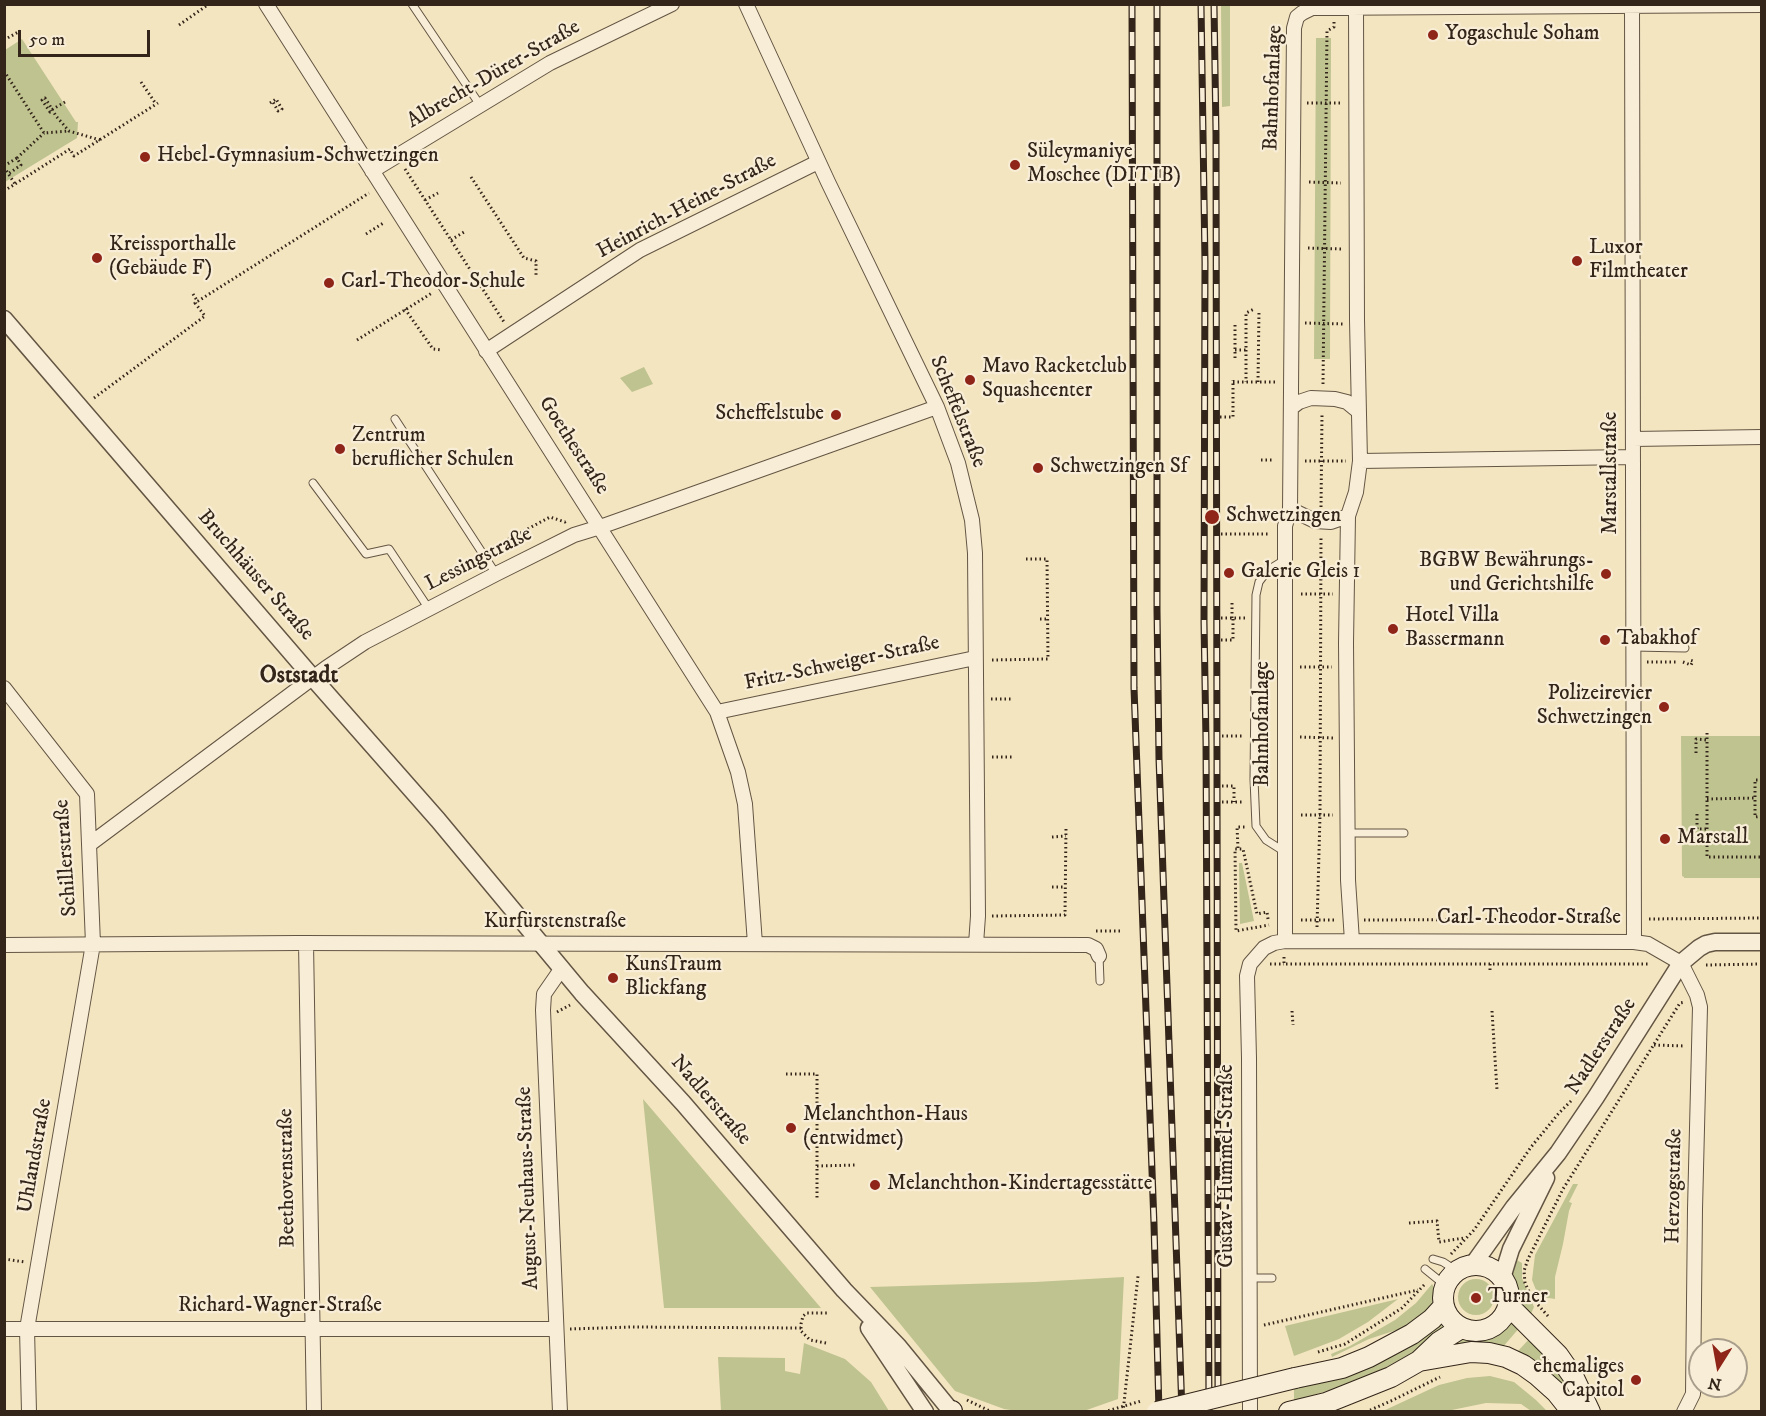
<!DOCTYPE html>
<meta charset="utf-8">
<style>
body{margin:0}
#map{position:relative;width:1766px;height:1416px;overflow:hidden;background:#f4e5c1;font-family:"IM FELL DW Pica",serif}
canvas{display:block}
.frame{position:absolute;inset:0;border:6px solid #332519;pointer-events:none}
.north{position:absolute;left:1688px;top:1338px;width:60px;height:60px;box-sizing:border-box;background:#f8eed7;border:2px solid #a99e8b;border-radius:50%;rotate:191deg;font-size:16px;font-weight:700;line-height:24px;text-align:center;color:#332519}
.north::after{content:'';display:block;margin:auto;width:21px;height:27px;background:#8f2418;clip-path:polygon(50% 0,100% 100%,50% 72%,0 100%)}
.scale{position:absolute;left:18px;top:30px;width:132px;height:27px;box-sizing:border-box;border:3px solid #332519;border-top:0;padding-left:8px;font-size:18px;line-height:21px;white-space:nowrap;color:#332519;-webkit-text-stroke:4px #f8eed7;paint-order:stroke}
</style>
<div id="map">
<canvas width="1766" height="1416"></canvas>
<div class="frame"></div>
<div class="north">N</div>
<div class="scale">50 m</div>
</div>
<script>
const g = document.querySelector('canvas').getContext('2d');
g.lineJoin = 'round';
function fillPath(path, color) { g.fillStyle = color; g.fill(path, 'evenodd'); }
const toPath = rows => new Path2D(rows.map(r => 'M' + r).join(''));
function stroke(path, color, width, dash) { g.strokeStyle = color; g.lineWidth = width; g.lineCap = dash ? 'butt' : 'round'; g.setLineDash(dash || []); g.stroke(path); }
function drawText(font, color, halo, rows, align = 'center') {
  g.font = font + ' "IM FELL DW Pica",serif'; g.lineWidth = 4.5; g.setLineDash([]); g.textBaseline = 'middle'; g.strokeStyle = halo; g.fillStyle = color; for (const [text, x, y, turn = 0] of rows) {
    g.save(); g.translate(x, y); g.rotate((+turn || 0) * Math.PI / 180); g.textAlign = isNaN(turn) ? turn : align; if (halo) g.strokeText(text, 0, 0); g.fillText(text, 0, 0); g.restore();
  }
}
fillPath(toPath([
 [1221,5,1230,5,1230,106,1222,107],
 [1316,38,1331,38,1330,359,1314,359],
 [22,39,76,122,78,122,77,138,5,182,5,50],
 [644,367,653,384,632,392,620,378],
 [1681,736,1761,736,1761,878,1684,878,1684,877,1682,876],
 [1239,863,1242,863,1254,921,1240,924],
 [643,1099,821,1308,664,1308],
 [1573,1184,1578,1184,1569,1202,1572,1203,1569,1211,1563,1244,1555,1277,1555,1299,1542,1297,1536,1290,1532,1280,1535,1255],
 [1515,1259,1522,1263,1522,1278,1534,1307,1530,1316,1523,1308,1518,1299,1512,1271],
 [1124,1277,1118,1399,1081,1412,1017,1411,1004,1409,955,1391,870,1287,1035,1282],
 '1458 1297a18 18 0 1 1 36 0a18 18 0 1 1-36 0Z',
 [1432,1284,1435,1289,1436,1295,1434,1304,1415,1324,1369,1339,1332,1357,1331,1354,1350,1346,1395,1320,1416,1303],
 [1398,1299,1368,1322,1339,1339,1294,1356,1285,1326],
 [1511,1319,1521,1326,1502,1348,1450,1348,1449,1343,1457,1339,1490,1337,1500,1331],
 [1442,1322,1446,1327,1446,1330,1414,1352,1383,1369,1346,1385,1294,1401,1294,1388],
 [1532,1336,1551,1357,1585,1411,1551,1374,1533,1360,1517,1352],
 [804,1343,845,1359,871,1382,889,1411,721,1411,718,1357,785,1358,785,1371,800,1374],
 [1490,1376,1514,1382,1536,1400,1547,1411,1531,1411,1521,1404,1486,1403,1447,1411,1383,1411,1439,1385,1467,1378]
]), '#bfc390');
const service = toPath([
 [412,4,480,105],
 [395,419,496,574],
 [313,483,366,554,389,549,429,609],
 [1633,647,1685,648],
 [1347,833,1404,833],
 [1285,852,1266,840,1256,826,1254,779,1256,595,1259,582,1268,570,1286,559],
 [1099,956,1100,981],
 [1433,1259,1443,1262,1457,1271],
 [1425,1269,1446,1286],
 [1249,1278,1272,1278]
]);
const minor = toPath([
 [266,4,717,712,738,772,745,804,755,944],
 [746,4,828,182,937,407,958,463,972,520,975,553,978,916,976,944],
 [1632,4,1634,942],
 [372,171,550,63,672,4],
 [486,351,640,250,818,162],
 [1291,408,1299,402,1311,398,1335,399,1347,402,1358,411],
 [1633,439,1762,437],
 [1360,461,1632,457],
 [1290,509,1315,521,1331,522,1348,516],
 [4,688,87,794,93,944,27,1329,29,1412],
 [717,712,975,658],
 [90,844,326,668,365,642,496,574,574,535,600,527,937,407],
 [1285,941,1285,526,1290,509,1294,28,1297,17,1302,13,1312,8,1762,5],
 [1352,941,1348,880,1346,643,1348,516,1356,492,1360,461,1357,320,1356,8],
 [306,943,314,1412],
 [4,945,298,943,1088,945,1096,949,1099,956],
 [4,1329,556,1329],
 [560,1412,543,1010,544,994,562,968],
 [1250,1412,1249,1058,1247,976,1250,964,1264,948,1274,943,1285,941,1634,942,1648,944,1681,963,1697,995,1700,1007,1695,1209,1693,1394,1684,1412]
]);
const tertiary = toPath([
 [4,319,313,678,438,820,582,993,683,1103,844,1290,898,1346,952,1412],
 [1472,1266,1514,1207,1558,1153,1596,1097,1681,963,1699,948,1706,944,1715,942,1762,942],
 [1502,1278,1511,1249,1546,1178],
 [869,1328,925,1412]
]);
const secondary = toPath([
 '1443 1298a33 33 0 1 1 66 0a33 33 0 1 1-66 0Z',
 [1508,1305,1558,1355,1574,1378,1590,1412],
 [1419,1361,1471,1352,1489,1353,1506,1357,1523,1365,1537,1375,1556,1392,1572,1412],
 [1295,1378,1342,1368,1369,1357,1412,1334,1432,1319,1444,1306],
 [952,1411,952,1412],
 [1289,1412,1326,1403,1391,1377,1419,1361,1439,1342,1461,1328]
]);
stroke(service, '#635543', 9);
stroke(minor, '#635543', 16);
stroke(tertiary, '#635543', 19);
stroke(secondary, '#332519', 22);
stroke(toPath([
 [179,25,209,4],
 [4,40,20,31],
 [4,71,44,133,69,131],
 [141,82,156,104],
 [65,102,53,109,50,112,42,100,45,98,52,109,56,116,69,131,100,140],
 [270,103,276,99,282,109,278,111,273,102],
 [1307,103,1342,103],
 [17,158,44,133],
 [4,166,17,158,21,165,8,174],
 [4,167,15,184],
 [405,169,504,322],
 [471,177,524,258,536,261,536,275],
 [1309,182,1341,183],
 [4,191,70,149,74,156,158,103],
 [425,200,438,193],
 [366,234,385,222],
 [451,240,464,232],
 [1308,248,1343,249],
 [477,281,490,274],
 [193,294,198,302],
 [405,309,433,349,442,350],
 [1305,323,1343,324],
 [357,340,432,293],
 [1235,350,1246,350,1246,313,1254,309],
 [1246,350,1246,382],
 [1235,358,1235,323],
 [1233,382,1277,382],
 [1258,382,1259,311],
 [1323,384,1327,31,1334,27,1334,22],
 [94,398,205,316,195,303,369,193],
 [1220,417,1233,417,1233,380],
 [1261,460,1274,460],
 [1305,461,1346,461],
 [1321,507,1322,414],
 [1221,534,1270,534],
 [492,548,550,517,565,522,567,521],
 [1301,594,1333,594],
 [1221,618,1245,618],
 [1232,618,1232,603],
 [1040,619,1048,619],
 [1221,640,1233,640,1233,618],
 [992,660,1048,659,1047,559,1026,559],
 [1647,662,1677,662],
 [1683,662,1691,665,1693,661,1690,660],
 [1300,667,1332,667],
 [991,699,1013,699],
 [1707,733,1707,857,1762,857],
 [1222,736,1244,736],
 [1300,737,1333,738],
 [1696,753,1696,739,1707,740],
 [992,757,1014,757],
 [1762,780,1755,780,1755,817,1762,816],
 [1222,786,1234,786,1234,802],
 [1707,799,1755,798],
 [1222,802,1244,802],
 [1697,814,1697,829,1707,829],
 [1301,815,1333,815],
 [1052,837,1066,836],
 [1238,848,1237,827,1245,827],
 [1052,887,1065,887],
 [992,916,1065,915,1066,828],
 [1268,919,1267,912,1257,914,1243,849,1235,849,1236,931,1269,925],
 [1649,919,1762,918],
 [1301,920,1336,920],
 [1364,920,1618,919],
 [1317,927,1320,815,1321,537],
 [1096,931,1121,931],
 [1284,957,1284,964,1649,964],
 [1270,964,1284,964],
 [1490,964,1490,972],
 [1706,965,1762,964],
 [1292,1011,1293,1025],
 [1492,1011,1497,1090],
 [557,1012,570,1005],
 [1654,1045,1685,1046],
 [786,1074,817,1074,817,1199],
 [817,1166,856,1165],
 [1409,1223,1437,1221,1439,1242,1464,1238],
 [1451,1254,1474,1230,1531,1147,1559,1113,1572,1100],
 [4,1259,25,1262],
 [1548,1316,1532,1298,1525,1283,1524,1271,1528,1259,1563,1189,1680,1003,1685,1002],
 [1264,1325,1418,1290],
 [570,1329,632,1327,801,1328],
 [826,1343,810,1340,801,1331,801,1324,803,1316,807,1313,827,1313],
 [1318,1352,1345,1344,1372,1327,1402,1308,1425,1284],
 [967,1400,992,1412],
 [1123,1412,1138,1276],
 [1366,1412,1393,1400,1440,1377]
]), '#332519', 3, [1.5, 3]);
stroke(service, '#f8eed7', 7);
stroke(minor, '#f8eed7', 14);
stroke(tertiary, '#f8eed7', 16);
stroke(secondary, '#f8eed7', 20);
const rail = toPath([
 [1132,4,1134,688,1154,1224,1159,1412],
 [1157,4,1157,610,1159,759,1182,1412],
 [1201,4,1205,263,1204,622,1206,742,1209,1412],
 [1214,4,1216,134,1218,1402]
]);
stroke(rail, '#332519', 7);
stroke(rail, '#f8eed7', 4.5, [14]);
const secondaryBridge = toPath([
 [1157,1412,1295,1378]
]);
stroke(secondaryBridge, '#332519', 22, []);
stroke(toPath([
 [1104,1412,1141,1401]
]), '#332519', 3, [1.5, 3]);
stroke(secondaryBridge, '#f8eed7', 20);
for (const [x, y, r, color] of [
 [1433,35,6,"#8f2418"],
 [145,157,6,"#8f2418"],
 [1015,165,6,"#8f2418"],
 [97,258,6,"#8f2418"],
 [1577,261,6,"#8f2418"],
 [329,283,6,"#8f2418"],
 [970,380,6,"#8f2418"],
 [836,415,6,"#8f2418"],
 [340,449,6,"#8f2418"],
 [1038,468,6,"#8f2418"],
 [1212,517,8,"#8f2418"],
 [1229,573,6,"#8f2418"],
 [1606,574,6,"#8f2418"],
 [1393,629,6,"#8f2418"],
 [1605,640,6,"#8f2418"],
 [1664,707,6,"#8f2418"],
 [1665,839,6,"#8f2418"],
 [613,978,6,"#8f2418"],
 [791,1128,6,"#8f2418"],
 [875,1185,6,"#8f2418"],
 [1476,1298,6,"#8f2418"],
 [1636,1380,6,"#8f2418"]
]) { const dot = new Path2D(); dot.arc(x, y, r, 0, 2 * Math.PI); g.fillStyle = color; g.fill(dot); stroke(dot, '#f8eed7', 2); }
drawText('21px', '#332519', '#f8eed7', [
 ["Yogaschule Soham",1445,35],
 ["Süleymaniye",1027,153],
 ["Moschee (DITIB)",1027,177],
 ["Hebel-Gymnasium-Schwetzingen",157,157],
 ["Kreissporthalle",109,246],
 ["(Gebäude F)",109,270],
 ["Luxor",1589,249],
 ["Filmtheater",1589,273],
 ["Carl-Theodor-Schule",341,283],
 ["Mavo Racketclub",982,368],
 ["Squashcenter",982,392],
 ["Scheffelstube",824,415,"right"],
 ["Zentrum",352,437],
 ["beruflicher Schulen",352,461],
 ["Schwetzingen Sf",1050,468],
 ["Schwetzingen",1226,517],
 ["BGBW Bewährungs-",1594,562,"right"],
 ["und Gerichtshilfe",1594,586,"right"],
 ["Galerie Gleis 1",1241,573],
 ["Hotel Villa",1405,617],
 ["Bassermann",1405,641],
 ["Tabakhof",1617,640],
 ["Polizeirevier",1652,695,"right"],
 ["Schwetzingen",1652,719,"right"],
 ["Marstall",1677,839],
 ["KunsTraum",625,966],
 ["Blickfang",625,990],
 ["Melanchthon-Haus",803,1116],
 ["(entwidmet)",803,1140],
 ["Melanchthon-Kindertagesstätte",887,1185],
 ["Turner",1488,1298],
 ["ehemaliges",1624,1368,"right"],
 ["Capitol",1624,1392,"right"]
], 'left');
drawText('21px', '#332519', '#f8eed7', [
 ["Albrecht-Dürer-Straße",494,75,-30],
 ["Bahnhofanlage",1274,88,-88],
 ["Heinrich-Heine-Straße",687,207,-28],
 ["Scheffelstraße",957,412,68],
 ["Goethestraße",573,446,57],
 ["Marstallstraße",1612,473,-90],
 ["Lessingstraße",479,560,-27],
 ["Bruchhäuser Straße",255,576,49],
 ["Fritz-Schweiger-Straße",842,664,-12],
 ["Bahnhofanlage",1264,724,-90],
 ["Schillerstraße",67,858,-94],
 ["Carl-Theodor-Straße",1529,919],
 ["Kurfürstenstraße",555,923],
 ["Nadlerstraße",1602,1047,-57],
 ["Nadlerstraße",710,1101,49],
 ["Uhlandstraße",36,1156,-80],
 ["Gustav-Hummel-Straße",1228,1166,-90],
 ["Beethovenstraße",288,1178,-91],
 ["Herzogstraße",1675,1186,-89],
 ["August-Neuhaus-Straße",529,1188,-92],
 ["Richard-Wagner-Straße",280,1307]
]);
drawText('bold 24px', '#332519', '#f8eed7', [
 ["Oststadt",299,677]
]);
</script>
